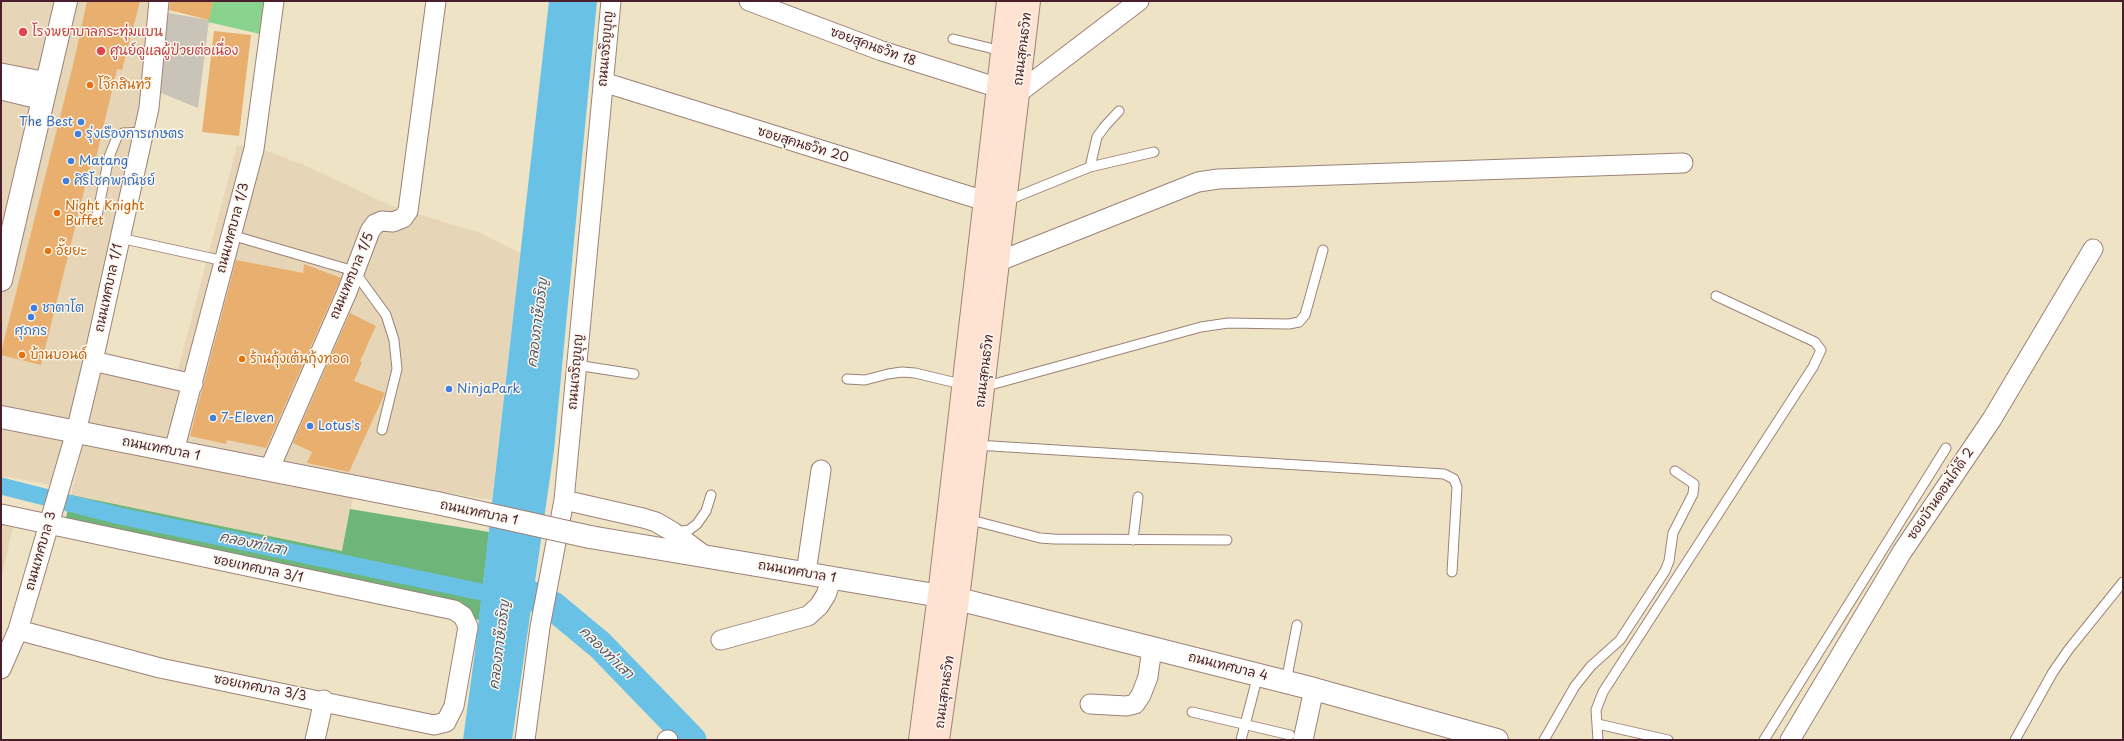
<!DOCTYPE html>
<meta charset="utf-8">
<style>
body{margin:0}
#map{position:relative;width:2124px;height:741px;overflow:hidden;background:#eee4c5;font-family:"Playpen Sans",sans-serif}
canvas{display:block}
.frame{position:absolute;inset:0;border:2px solid #4a1f2b;pointer-events:none}
</style>
<div id="map">
<canvas width="2124" height="741"></canvas>
<div class="frame"></div>
</div>
<script>
const g = document.querySelector('canvas').getContext('2d');
g.lineJoin = 'round';
function fillPath(path, color) { g.fillStyle = color; g.fill(path, 'evenodd'); }
const toPath = rows => new Path2D(rows.map(r => 'M' + r).join(''));
function stroke(path, color, width, dash) { g.strokeStyle = color; g.lineWidth = width; g.lineCap = dash ? 'butt' : 'round'; g.setLineDash(dash || []); g.stroke(path); }
function drawText(font, color, halo, rows, align = 'center') {
  g.font = font + ' "Playpen Sans","Playpen Sans Thai",sans-serif'; g.lineWidth = 3; g.setLineDash([]); g.textBaseline = 'middle'; g.strokeStyle = halo; g.fillStyle = color; for (const [text, x, y, turn = 0] of rows) {
    g.save(); g.translate(x, y); g.rotate((+turn || 0) * Math.PI / 180); g.textAlign = isNaN(turn) ? turn : align; if (halo) g.strokeText(text, 0, 0); g.fillText(text, 0, 0); g.restore();
  }
}
fillPath(toPath([
 [1,1,154,1,144,110,89,354,176,377,237,146,248,144,304,165,392,206,480,233,520,253,492,500,357,477,343,551,71,495,88,424,68,421,51,485,1,476],
 [1,519,14,522,1,580]
]), '#e6d5b7');
fillPath(toPath([
 [163,12,209,20,198,108,156,91]
]), '#c9c3b8');
fillPath(toPath([
 [213,1,266,1,260,34,208,22]
]), '#89d38f');
fillPath(toPath([
 [71,495,342,551,350,509,489,532,479,620,65,522]
]), '#6eb57a');
fillPath(toPath([
 [549,1,597,1,554,450,512,740,463,740,476,644]
]), '#69c1e6');
stroke(toPath([
 [1,486,120,516,505,597]
]), '#69c1e6', 17);
stroke(toPath([
 [508,584,553,606,600,645,692,740]
]), '#69c1e6', 29);
fillPath(toPath([
 [87,1,140,1,122,70,117,69,96,158,93,157,84,191,41,365,1,355,1,353,74,61],
 [170,1,213,1,209,20,169,10],
 [214,31,251,35,239,136,202,132],
 [236,260,303,273,304,264,341,278,266,448,227,440,226,444,190,436],
 [350,313,376,326,360,361,362,362,354,381,385,393,349,472,307,463,312,452,293,443]
]), '#e9af6f');
const service = toPath([
 [953,39,1002,51],
 [1090,167,1097,137,1105,126,1119,111],
 [1006,201,1090,167,1154,152],
 [96,221,109,157,117,137,123,133,144,132],
 [231,235,354,271,386,315,394,340,397,369,382,430],
 [120,238,224,261],
 [576,365,634,374],
 [847,379,865,380,888,374,902,372,915,373,965,385],
 [983,387,1201,327,1228,323,1289,324,1299,322,1305,315,1323,250],
 [976,445,1444,474,1454,479,1457,487,1452,572],
 [967,519,1040,538,1054,539,1227,540],
 [675,532,689,530,697,524,706,511,711,495],
 [1133,540,1138,497],
 [1286,682,1297,625],
 [1192,712,1290,735],
 [1598,724,1668,740],
 [1241,740,1258,675],
 [1544,740,1575,686,1591,666,1620,640,1665,571,1669,561,1673,533,1693,494,1694,484,1675,471],
 [1598,740,1596,710,1603,692,1813,367,1821,350,1815,342,1716,296],
 [1764,740,1946,448],
 [2015,740,2053,672,2069,649,2123,582]
]);
const minor = toPath([
 [749,1,882,51,999,88],
 [1,73,47,82],
 [603,82,985,201,999,201],
 [1,90,43,100],
 [1017,94,1139,1],
 [997,262,1198,182,1218,179,1683,163],
 [93,361,193,384],
 [174,451,254,149,274,1],
 [269,470,347,292,370,231,375,224,382,221,393,222,403,218,408,211,436,1],
 [564,500,643,518,656,522,673,532,705,556],
 [1,514,454,610,463,616,468,627,454,706,446,722,434,725,160,668,18,630],
 [806,573,821,470],
 [721,640,808,616,819,606,826,595,832,577],
 [1,669,18,630,76,432,93,361,149,108,159,1],
 [1090,704,1126,706,1135,704,1141,695,1148,677,1152,648],
 [315,740,324,700],
 [525,740,540,627,564,500,611,1],
 [667,740,668,740],
 [1303,740,1314,689],
 [1790,740,1902,552,1992,419,2093,249]
]);
const tertiary = toPath([
 [1,280,66,1],
 [1,417,437,503],
 [590,537,958,599,1314,689,1497,740]
]);
const secondary = toPath([
 [920,740,939,595,1008,1],
 [938,740,958,599,1029,1]
]);
stroke(service, '#9c8278', 11);
stroke(minor, '#9c8278', 21);
stroke(tertiary, '#9c8278', 24);
stroke(secondary, '#9c8278', 24);
stroke(service, '#fff', 9);
stroke(minor, '#fff', 19);
stroke(tertiary, '#fff', 22);
stroke(secondary, '#fee3d2', 22);
const tertiaryBridge = toPath([
 [437,503,590,537]
]);
stroke(tertiaryBridge, '#9c8278', 24, []);
stroke(tertiaryBridge, '#fff', 22);
for (const [x, y, r, color] of [
 [23,32,5,"#e0444e"],
 [101,51,5,"#e0444e"],
 [90,85,4,"#e8710a"],
 [81,122,4,"#3f7fe0"],
 [78,134,4,"#3f7fe0"],
 [71,161,4,"#3f7fe0"],
 [66,181,4,"#3f7fe0"],
 [57,213,4,"#e8710a"],
 [48,251,4,"#e8710a"],
 [34,308,4,"#3f7fe0"],
 [31,317,4,"#3f7fe0"],
 [22,355,4,"#e8710a"],
 [242,359,4,"#e8710a"],
 [449,389,4,"#3f7fe0"],
 [213,418,4,"#3f7fe0"],
 [310,426,4,"#3f7fe0"]
]) { const dot = new Path2D(); dot.arc(x, y, r, 0, 2 * Math.PI); g.fillStyle = color; g.fill(dot); stroke(dot, '#fbf7ec', 1.5); }
drawText('13px', '#be3a42', '#fbf7ec', [
 ["โรงพยาบาลกระทุ่มแบน",32,32],
 ["ศูนย์ดูแลผู้ป่วยต่อเนื่อง",110,51]
], 'left');
drawText('13px', '#4a1f2b', '#fbf7ec', [
 ["ซอยสุคนธวิท 18",873,47,20],
 ["ถนนเจริญบุญ",606,49,-85],
 ["ถนนสุคนธวิท",1023,49,-83],
 ["ซอยสุคนธวิท 20",803,145,17],
 ["ถนนเทศบาล 1/3",233,228,-75],
 ["ถนนเทศบาล 1/5",352,276,-67],
 ["ถนนเทศบาล 1/1",109,288,-78],
 ["ถนนสุคนธวิท",985,371,-83],
 ["ถนนเจริญบุญ",576,372,-85],
 ["ถนนเทศบาล 1",161,449,11],
 ["ซอยบัานดอนไก่ดี 2",1941,494,-56],
 ["ถนนเทศบาล 1",479,513,12],
 ["ถนนเทศบาล 3",41,551,-74],
 ["ซอยเทศบาล 3/1",258,569,12],
 ["ถนนเทศบาล 1",797,572,10],
 ["ถนนเทศบาล 4",1228,667,14],
 ["ซอยเทศบาล 3/3",260,688,11],
 ["ถนนสุคนธวิท",945,692,-82]
]);
drawText('13px', '#c56008', '#fbf7ec', [
 ["โจ๊กสินทวี",98,85],
 ["Night Knight",65,206],
 ["Buffet",65,221],
 ["อั๊ยยะ",56,251],
 ["บ้านบอนด์",30,355],
 ["ร้านกุ้งเต้นกุ้งทอด",250,359]
], 'left');
drawText('13px', '#366cbe', '#fbf7ec', [
 ["The Best",73,122,"right"],
 ["รุ่งเรืองการเกษตร",86,134],
 ["Matang",79,161],
 ["ศิริโชคพาณิชย์",74,181],
 ["ชาตาโต",42,308],
 ["ศุภกร",31,331,"center"],
 ["NinjaPark",457,389],
 ["7-Eleven",221,418],
 ["Lotus's",318,426]
], 'left');
drawText('italic 14px', '#55586c', '#fbf7ec', [
 ["คลองภาษีเจริญ",538,323,-83],
 ["คลองท่าเสา",253,544,12],
 ["คลองภาษีเจริญ",500,645,-83],
 ["คลองท่าเสา",606,653,44]
]);
</script>
